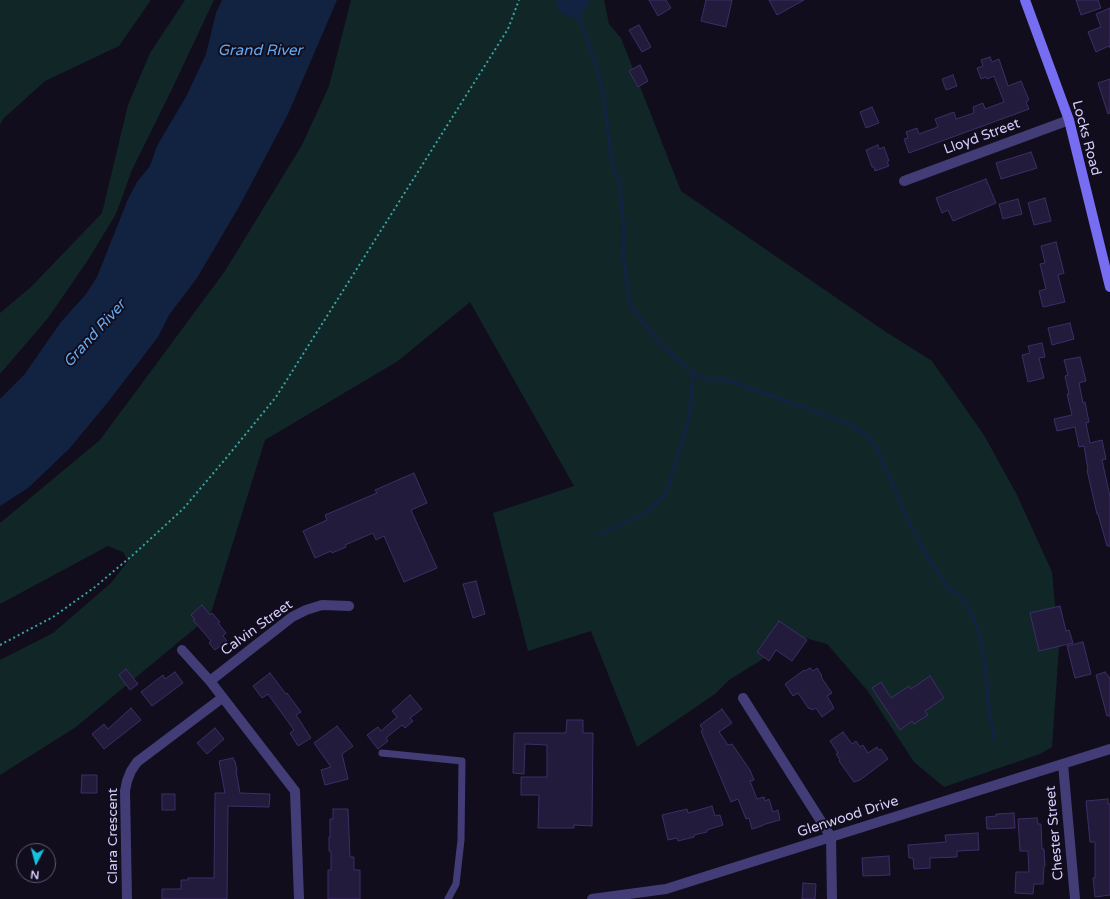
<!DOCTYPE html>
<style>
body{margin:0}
#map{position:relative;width:1110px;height:899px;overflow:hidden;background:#110d1d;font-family:"Varela Round",sans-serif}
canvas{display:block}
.north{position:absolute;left:16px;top:843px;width:40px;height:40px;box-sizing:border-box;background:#110d1d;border:1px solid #5f5a75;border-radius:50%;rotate:186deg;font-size:11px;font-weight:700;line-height:16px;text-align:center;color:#d5cdfa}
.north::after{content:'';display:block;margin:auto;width:14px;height:18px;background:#14c2e0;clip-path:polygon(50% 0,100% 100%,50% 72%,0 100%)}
</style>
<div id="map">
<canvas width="1110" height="899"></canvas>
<div class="north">N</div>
</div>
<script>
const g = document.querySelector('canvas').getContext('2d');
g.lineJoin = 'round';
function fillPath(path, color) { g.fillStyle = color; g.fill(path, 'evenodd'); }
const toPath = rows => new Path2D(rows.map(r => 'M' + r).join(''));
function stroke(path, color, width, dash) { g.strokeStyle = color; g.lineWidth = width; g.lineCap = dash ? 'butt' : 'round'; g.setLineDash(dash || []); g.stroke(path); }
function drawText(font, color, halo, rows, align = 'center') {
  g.font = font + ' "Varela Round",sans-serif'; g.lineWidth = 4; g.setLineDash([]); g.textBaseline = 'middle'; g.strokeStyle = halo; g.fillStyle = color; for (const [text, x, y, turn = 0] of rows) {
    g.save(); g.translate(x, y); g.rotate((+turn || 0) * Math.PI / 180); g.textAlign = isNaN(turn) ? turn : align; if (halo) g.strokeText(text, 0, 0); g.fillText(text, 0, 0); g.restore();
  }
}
fillPath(toPath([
 [0,0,151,0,119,46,45,81,3,119,0,125],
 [185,0,214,0,172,89,132,170,116,214,88,260,48,318,0,374,0,313,31,287,102,213,128,105,150,53],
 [351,0,604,0,609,24,621,38,681,191,886,332,932,361,984,435,1017,495,1052,572,1059,647,1052,747,1040,754,944,787,914,762,867,690,827,644,805,638,779,649,729,680,715,694,637,747,591,631,528,651,493,513,574,486,470,302,398,361,265,440,210,616,76,727,0,775,0,660,53,633,111,583,128,561,123,552,108,546,0,604,0,523,100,440,225,271,302,145,329,86]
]), '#112626');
fillPath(toPath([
 [222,0,337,0,288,114,240,205,197,278,169,315,158,337,108,402,69,449,28,488,0,506,0,399,24,375,61,322,86,294,97,277,128,199,137,182,150,166,157,146,187,95,206,54,216,13],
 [556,0,590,0,590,2,582,12,581,21,563,14,558,10,556,2]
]), '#122341');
stroke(toPath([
 [581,21,598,72,603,93,612,163,619,180,624,232,623,255,630,305,660,343,691,372,707,379,725,379,831,417,851,425,866,435,877,449,907,518,925,553,948,587,963,599,972,615,979,632,986,671,989,709,993,730,993,739],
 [600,534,644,514,666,494,687,426,691,403,693,372]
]), '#122341', 3.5);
const building = toPath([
 [649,0,666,0,671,8,658,16,649,0],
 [706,0,732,0,726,27,701,21,706,0],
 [769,0,804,0,777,15,769,0],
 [1076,0,1098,0,1101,8,1081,15,1076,0],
 [1110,8,1110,48,1109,46,1096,52,1088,32,1101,27,1096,14,1110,8],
 [639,25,651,47,642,52,629,30,639,25],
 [990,57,992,62,999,59,1008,86,1021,81,1029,100,1026,102,1029,109,1010,116,909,153,904,139,908,138,906,132,917,128,919,134,938,127,935,119,954,112,956,119,974,113,973,107,983,103,985,109,1004,102,994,76,987,79,986,77,981,79,977,68,983,66,981,60,990,57],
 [640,65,648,81,638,87,629,71,640,65],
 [953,75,957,86,946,90,942,79,953,75],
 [1110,79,1110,113,1108,114,1098,83,1110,79],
 [872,107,879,123,866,128,860,112,872,107],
 [878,145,879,149,884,147,889,161,887,162,889,166,875,171,874,167,872,167,866,150,878,145],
 [1031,152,1037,168,1001,179,996,163,1031,152],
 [986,179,996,203,953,221,948,210,942,213,936,198,986,179],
 [1045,198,1051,221,1034,225,1028,203,1045,198],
 [1018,199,1022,214,1003,219,999,204,1018,199],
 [1056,242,1064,273,1058,275,1065,302,1043,307,1039,291,1046,289,1040,264,1045,263,1041,246,1056,242],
 [1070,323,1074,339,1052,345,1048,328,1070,323],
 [1042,343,1045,357,1039,358,1044,378,1028,382,1022,355,1030,353,1028,346,1042,343],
 [1080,357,1086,381,1079,383,1083,403,1085,402,1089,422,1086,423,1090,443,1102,440,1106,459,1102,460,1110,497,1110,546,1107,546,1098,514,1097,514,1087,470,1088,470,1084,446,1079,447,1075,427,1057,431,1054,419,1072,415,1067,394,1069,394,1065,376,1068,375,1064,360,1080,357],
 [414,473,427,503,411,510,437,568,404,582,384,536,376,540,373,533,345,545,346,547,332,553,331,551,315,558,303,531,327,520,325,515,377,493,375,490,414,473],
 [476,581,485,614,473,618,463,584,476,581],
 [202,605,210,615,212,613,220,622,218,623,226,633,223,636,227,641,215,650,209,643,211,641,193,620,195,619,191,615,202,605],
 [1060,606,1066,631,1069,630,1073,643,1039,651,1030,613,1060,606],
 [779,621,807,640,792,661,776,650,769,661,757,652,779,621],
 [1083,642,1091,674,1075,678,1067,646,1083,642],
 [810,668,813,671,817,668,822,676,821,677,832,693,827,696,834,708,822,717,816,708,812,710,810,708,809,709,798,693,793,696,785,684,804,670,805,671,810,668],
 [126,669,138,684,130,690,119,675,126,669],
 [175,672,183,683,152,706,141,692,163,675,165,679,175,672],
 [1105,672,1110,678,1110,716,1107,716,1096,675,1105,672],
 [270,673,286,694,287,693,301,712,296,715,311,738,298,746,290,733,294,730,268,694,262,698,253,686,270,673],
 [930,676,944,698,925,711,928,715,914,724,912,721,900,730,872,688,881,682,891,698,909,686,911,689,930,676],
 [410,695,422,709,410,718,413,721,405,728,402,725,386,738,388,741,378,749,367,735,378,727,381,731,397,717,392,711,410,695],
 [131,708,141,720,104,749,92,734,104,724,108,729,131,708],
 [722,709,732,723,719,732,728,745,732,744,750,770,754,780,750,781,757,799,764,797,765,801,769,799,773,812,778,810,780,820,762,825,762,826,752,829,749,818,746,819,738,799,731,802,701,731,703,730,700,725,722,709],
 [567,720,583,720,583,733,593,733,592,826,574,825,574,828,538,828,539,795,521,795,521,777,547,777,547,745,525,744,524,774,513,773,514,733,566,733,567,720],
 [337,726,353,746,342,754,348,779,325,785,321,770,331,767,314,743,337,726],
 [215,728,224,739,207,754,197,743,215,728],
 [843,732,852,744,856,741,860,747,863,745,868,753,877,747,879,750,881,749,888,759,860,780,854,782,839,761,840,760,836,754,838,753,830,741,843,732],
 [233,758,234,761,235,761,237,771,236,771,240,793,270,794,269,807,228,806,227,899,162,899,162,889,181,889,181,880,188,880,188,878,214,878,215,793,225,793,219,761,233,758],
 [82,775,97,775,97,793,81,793,82,775],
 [162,794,175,794,175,810,162,810,162,794],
 [1108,799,1108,804,1110,804,1110,895,1095,897,1093,878,1095,878,1095,842,1090,842,1086,801,1108,799],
 [712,806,715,816,720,815,723,825,707,830,707,832,694,835,694,837,678,841,677,838,668,840,662,815,687,809,688,813,712,806],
 [333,809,348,809,350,857,354,857,354,870,360,870,360,899,328,899,328,870,331,870,331,851,329,851,329,837,330,837,330,819,333,819,333,809],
 [1014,813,1015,828,987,829,986,817,996,816,996,814,1014,813],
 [1037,818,1038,824,1041,824,1042,849,1044,849,1045,866,1044,866,1043,884,1034,884,1033,894,1015,893,1016,872,1029,872,1028,851,1020,851,1018,819,1037,818],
 [978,833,979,850,957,851,957,857,930,858,930,868,914,869,913,858,909,858,908,845,946,842,945,835,978,833],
 [889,856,890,875,863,876,862,858,889,856],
 [803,883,816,884,815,899,802,899,803,883]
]);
fillPath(building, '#231b3c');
stroke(building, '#3d2f66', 1);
stroke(toPath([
 [0,645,53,617,95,587,134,554,183,509,227,457,276,397,508,29,519,0]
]), '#38a4a3', 2, [2, 3]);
stroke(toPath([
 [382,753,462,761,461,840,456,884,448,899]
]), '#423d77', 7);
stroke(toPath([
 [904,181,1069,120],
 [182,650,210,681,295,791,299,899],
 [210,681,292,617,306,610,322,605,349,606],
 [743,698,831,837,832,899],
 [1063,764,1075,899],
 [127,899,125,791,127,781,131,771,137,762,222,698],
 [592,899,666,889,1110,749]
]), '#423d77', 10);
stroke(toPath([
 [1025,0,1069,120,1110,287]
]), '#776df2', 10);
drawText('14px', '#d5cdfa', '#110d1d', [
 ["Lloyd Street",982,137,-20],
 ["Locks Road",1086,138,75],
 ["Calvin Street",257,628,-36],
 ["Glenwood Drive",848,817,-18],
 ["Chester Street",1055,833,-95],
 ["Clara Crescent",113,836,-90]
]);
drawText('italic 15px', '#65aaf1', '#110d1d', [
 ["Grand River",260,51],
 ["Grand River",95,334,-48]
]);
</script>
